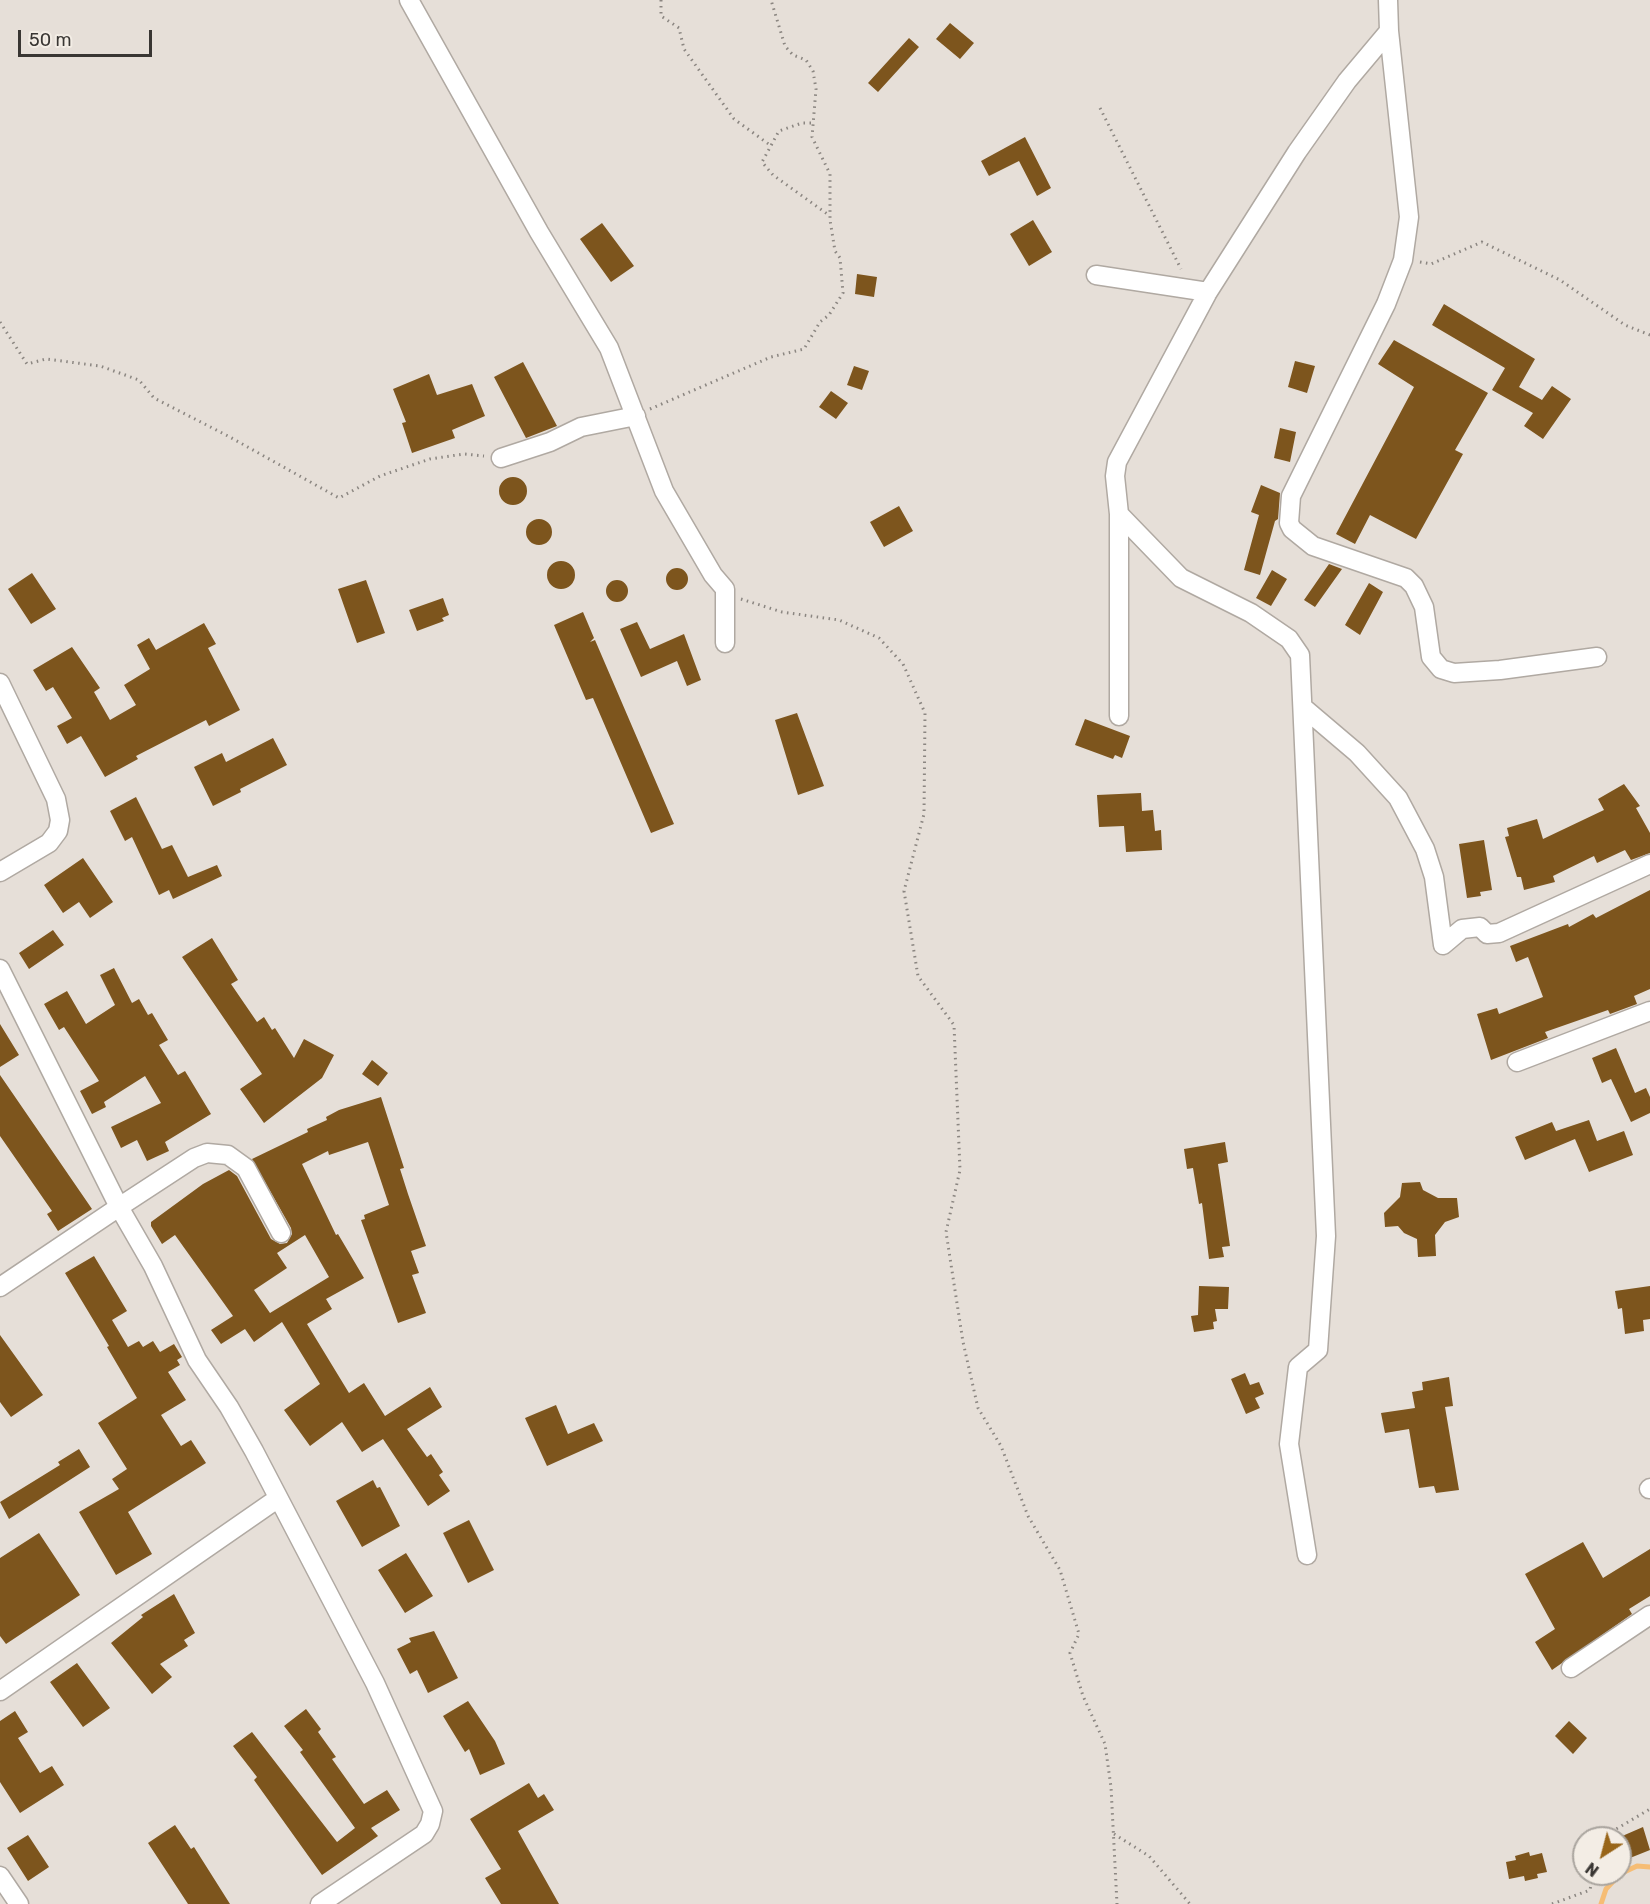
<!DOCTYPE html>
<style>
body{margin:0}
#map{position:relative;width:1650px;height:1904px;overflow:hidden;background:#e6dfd8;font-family:Rubik,sans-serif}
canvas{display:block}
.north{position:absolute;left:1572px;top:1826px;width:60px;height:60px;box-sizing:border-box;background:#f3ede5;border:2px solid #a9a49e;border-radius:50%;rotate:216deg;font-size:16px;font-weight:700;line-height:24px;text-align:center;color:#393633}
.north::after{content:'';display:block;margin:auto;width:21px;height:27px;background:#986519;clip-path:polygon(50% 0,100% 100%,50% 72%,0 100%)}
.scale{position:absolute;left:18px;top:30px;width:134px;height:27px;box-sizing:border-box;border:3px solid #393633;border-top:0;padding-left:8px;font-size:18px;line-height:21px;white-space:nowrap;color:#393633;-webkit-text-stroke:4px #f3ede5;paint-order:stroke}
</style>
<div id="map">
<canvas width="1650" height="1904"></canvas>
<div class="north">N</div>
<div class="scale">50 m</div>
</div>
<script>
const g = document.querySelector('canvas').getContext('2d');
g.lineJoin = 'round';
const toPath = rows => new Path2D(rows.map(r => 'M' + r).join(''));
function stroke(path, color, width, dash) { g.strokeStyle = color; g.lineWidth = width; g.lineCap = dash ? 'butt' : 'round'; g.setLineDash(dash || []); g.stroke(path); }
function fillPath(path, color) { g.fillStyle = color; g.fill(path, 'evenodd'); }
stroke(toPath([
 [1620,1874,1637,1866,1650,1867],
 [1601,1904,1606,1889,1620,1874]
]), '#f6bd75', 5);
fillPath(toPath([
 [950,23,974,43,960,59,936,39],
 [909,38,919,47,878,92,868,83],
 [1025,137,1051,188,1037,196,1019,161,989,176,981,161],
 [1033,220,1052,252,1029,266,1010,234],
 [602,223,634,266,611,282,580,239],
 [857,274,877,277,874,297,855,294],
 [1444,304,1535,359,1519,387,1542,400,1552,386,1571,399,1543,439,1524,426,1533,413,1492,390,1505,368,1432,325],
 [1394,340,1488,393,1455,450,1463,454,1416,539,1370,515,1355,544,1336,534,1414,387,1378,364],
 [1295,361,1315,366,1307,393,1288,387],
 [523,362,557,426,526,438,494,377],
 [854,366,869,371,862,390,847,385],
 [429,374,437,395,472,384,485,416,452,430,455,438,412,453,402,423,406,422,393,389],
 [831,391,848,403,836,419,819,407],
 [1280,428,1296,432,1290,462,1274,458],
 '499 491a14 14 0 1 1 28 0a14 14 0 1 1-28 0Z',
 [1261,485,1280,493,1278,519,1275,521,1260,575,1244,570,1259,515,1251,512],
 [899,506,913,531,884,547,870,522],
 '526 532a13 13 0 1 1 26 0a13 13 0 1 1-26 0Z',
 '547 575a14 14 0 1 1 28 0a14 14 0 1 1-28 0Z',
 [1329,564,1342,569,1315,607,1304,600],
 '666 579a11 11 0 1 1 22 0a11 11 0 1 1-22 0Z',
 [1272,570,1287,579,1271,606,1256,598],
 [32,573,56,609,31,624,8,589],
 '606 591a11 11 0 1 1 22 0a11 11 0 1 1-22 0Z',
 [366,580,385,633,357,643,338,589],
 [1369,583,1383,592,1360,635,1345,625],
 [443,598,449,615,442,618,444,621,417,631,409,610],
 [583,612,594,638,590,642,595,640,674,824,651,833,593,698,586,700,554,625],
 [637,622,650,649,684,634,701,680,687,686,677,661,641,677,620,629],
 [204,623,216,644,208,648,240,710,209,726,206,720,136,756,138,759,105,777,81,736,67,744,57,726,72,718,53,687,46,691,33,670,72,647,100,688,94,692,110,720,136,705,124,685,150,669,137,645,149,638,156,650],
 [797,713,824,786,798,795,775,720],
 [1085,719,1130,736,1122,758,1115,755,1113,759,1075,745],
 [273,738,287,765,240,789,241,792,213,806,194,767,222,753,226,762],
 [1624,784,1640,806,1636,808,1650,833,1650,853,1631,860,1625,850,1597,863,1594,856,1553,876,1555,882,1524,890,1521,877,1517,877,1505,837,1509,836,1507,828,1537,819,1543,839,1604,810,1598,799],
 [1141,793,1142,811,1153,810,1155,831,1161,830,1162,850,1126,852,1124,826,1099,827,1097,795],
 [136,797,162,849,172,845,188,877,217,865,222,876,173,899,169,890,159,895,132,837,125,841,110,811],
 [1484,840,1492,890,1480,892,1481,896,1467,898,1459,844],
 [83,858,113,902,90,918,79,902,63,913,44,885],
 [1650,890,1650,989,1634,996,1637,1004,1610,1014,1608,1010,1545,1032,1548,1038,1491,1060,1477,1014,1497,1008,1499,1014,1543,997,1528,957,1516,962,1510,946,1568,924,1569,927,1593,914,1596,918],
 [53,930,64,945,29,969,19,953],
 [212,938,238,980,231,984,257,1022,264,1017,272,1030,275,1028,294,1058,304,1039,334,1055,322,1078,264,1123,240,1089,262,1074,182,957],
 [114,968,132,1003,139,999,148,1015,152,1013,168,1040,159,1045,178,1075,185,1071,211,1114,165,1142,169,1151,147,1161,137,1140,121,1148,111,1127,161,1103,145,1076,104,1102,106,1107,92,1114,80,1091,99,1081,64,1027,59,1030,44,1004,67,991,86,1024,115,1005,100,975],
 [0,1024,19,1055,0,1067],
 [1616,1048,1635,1093,1646,1088,1650,1097,1650,1113,1631,1122,1611,1079,1602,1083,1592,1058],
 [372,1060,388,1073,378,1086,362,1074],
 [0,1075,92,1209,58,1231,47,1214,52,1211,0,1136],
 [381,1097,404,1168,400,1169,408,1194,426,1246,411,1251,419,1273,412,1275,426,1313,398,1323,361,1220,365,1219,364,1215,389,1205,368,1142,329,1155,328,1151,302,1164,336,1235,338,1234,364,1278,326,1299,332,1309,307,1324,349,1393,364,1383,385,1416,430,1387,442,1407,407,1429,427,1457,431,1454,443,1472,439,1475,450,1491,428,1506,383,1439,362,1452,342,1422,310,1446,284,1410,320,1384,282,1322,254,1342,245,1329,221,1344,211,1330,233,1316,175,1235,162,1244,151,1226,151,1222,203,1184,229,1170,237,1176,271,1239,280,1244,287,1243,292,1234,291,1228,252,1159,308,1132,307,1129,327,1120,326,1117,339,1110],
 [305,1235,329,1277,270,1313,254,1290,287,1268,277,1253],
 [1589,1120,1597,1141,1624,1131,1633,1155,1589,1172,1575,1139,1525,1160,1515,1137,1552,1122,1556,1131],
 [1225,1142,1228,1162,1218,1164,1230,1246,1222,1247,1224,1257,1209,1259,1202,1203,1199,1204,1193,1168,1187,1169,1184,1149],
 [1420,1182,1423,1190,1438,1198,1457,1198,1459,1217,1445,1222,1435,1235,1436,1256,1418,1257,1417,1239,1404,1233,1398,1226,1385,1227,1384,1213,1400,1197,1402,1183],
 [94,1256,127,1311,112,1320,128,1347,139,1341,143,1347,153,1341,160,1352,174,1344,182,1357,177,1360,180,1365,168,1372,186,1400,161,1415,181,1446,191,1440,206,1463,128,1512,152,1554,116,1575,79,1512,119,1489,112,1479,127,1469,98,1423,137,1398,107,1347,109,1346,65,1273],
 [1199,1286,1229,1287,1228,1309,1215,1309,1217,1321,1213,1322,1214,1329,1194,1332,1191,1316,1198,1315],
 [1650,1286,1650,1319,1643,1320,1644,1331,1625,1334,1622,1308,1618,1309,1615,1291],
 [0,1335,43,1395,11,1417,0,1402],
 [1245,1373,1250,1385,1259,1382,1264,1394,1255,1398,1260,1408,1246,1414,1231,1379],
 [1449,1377,1453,1406,1445,1407,1459,1490,1436,1493,1434,1486,1419,1488,1409,1429,1385,1433,1381,1413,1415,1408,1412,1392,1423,1390,1422,1382],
 [556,1405,568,1434,594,1423,603,1441,547,1466,525,1418],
 [79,1449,90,1467,9,1519,0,1502,60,1465,58,1462],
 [373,1480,377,1488,380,1487,400,1526,362,1547,336,1501],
 [469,1520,494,1570,468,1583,443,1533],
 [39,1533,80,1595,6,1644,0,1636,0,1558],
 [1583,1542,1603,1578,1650,1549,1650,1596,1629,1609,1632,1614,1552,1670,1535,1642,1555,1629,1525,1574],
 [406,1553,433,1596,405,1613,378,1570],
 [174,1594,195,1633,184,1640,188,1646,160,1664,172,1677,152,1694,111,1643,143,1617,141,1615],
 [434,1631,458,1678,428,1693,417,1670,410,1674,397,1649,411,1642,409,1638],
 [77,1663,110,1708,83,1727,50,1682],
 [468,1701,495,1741,505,1764,480,1775,469,1749,465,1752,443,1716],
 [306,1709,321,1729,318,1732,336,1757,332,1759,364,1804,387,1790,400,1810,371,1828,378,1836,322,1875,254,1780,257,1777,233,1746,252,1732,337,1842,355,1828,300,1752,303,1750,284,1726],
 [15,1711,28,1732,18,1738,40,1773,52,1766,64,1785,20,1813,0,1782,0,1721],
 [1569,1721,1587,1738,1573,1754,1555,1736],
 [529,1783,538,1798,544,1794,554,1810,518,1831,559,1904,501,1904,485,1878,501,1869,470,1819],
 [175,1825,191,1849,194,1847,230,1904,188,1904,148,1843],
 [1643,1827,1650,1850,1620,1862,1620,1837],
 [28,1835,49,1867,28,1881,7,1848],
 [1529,1852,1530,1856,1542,1853,1547,1872,1537,1874,1538,1878,1525,1881,1524,1876,1509,1879,1506,1862,1516,1860,1515,1856]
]), '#7d551d');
const minor = toPath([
 [409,0,539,232,609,348,664,491,713,575,725,589,725,643],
 [1389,31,1409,217,1403,260,1386,304,1291,496,1289,523,1292,529,1313,546,1406,578,1414,586,1424,607,1431,657,1441,669,1454,673,1500,670,1597,657],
 [1096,275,1208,292],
 [501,458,550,442,581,427,636,416],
 [1119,514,1181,578,1251,613,1289,639,1300,655,1326,1236,1318,1350,1298,1367,1289,1444,1307,1555],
 [0,683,56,799,60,820,58,831,49,843,0,872],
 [1304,708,1357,753,1398,798,1425,849,1434,877,1443,945],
 [1119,716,1119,514,1115,476,1117,462,1208,292,1297,152,1347,81,1389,31,1388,0],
 [1443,945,1462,929,1480,927,1487,934,1499,933,1650,864],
 [0,969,119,1207,153,1266,197,1360,229,1407,254,1451,375,1683,433,1811,430,1824,424,1834,320,1904],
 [1517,1062,1650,1011],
 [0,1287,119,1207,194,1158,207,1153,228,1155,246,1168,281,1233],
 [1649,1489,1650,1488],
 [1571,1668,1650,1615],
 [0,1691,277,1499],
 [0,1876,19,1904]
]);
stroke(minor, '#b0a9a2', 21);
stroke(toPath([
 [661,0,661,16,679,28,684,49,734,119,770,145],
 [1100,108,1181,269],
 [811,123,802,123,779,131,762,162,773,175,830,216],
 [1420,262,1431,264,1482,242,1560,280,1625,325,1650,335],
 [0,322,27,364,46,359,100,366,139,380,154,398,228,436,339,498,380,476,430,459,464,454,484,456],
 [650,409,771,357,804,349,820,322,829,315,843,293,840,258,835,251,830,220,830,174,812,137,816,89,813,71,806,60,793,55,785,46,771,0],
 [741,599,782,612,839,620,879,638,903,664,925,713,924,814,904,891,918,976,954,1025,960,1170,946,1232,963,1342,978,1408,1001,1446,1028,1516,1060,1570,1079,1634,1070,1653,1083,1696,1105,1744,1111,1787,1117,1904],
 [1114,1834,1149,1856,1190,1904],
 [1601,1838,1650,1809],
 [1552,1904,1590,1890,1593,1874]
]), '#8b8681', 3, [1.5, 4.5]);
stroke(minor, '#fff', 18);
</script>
